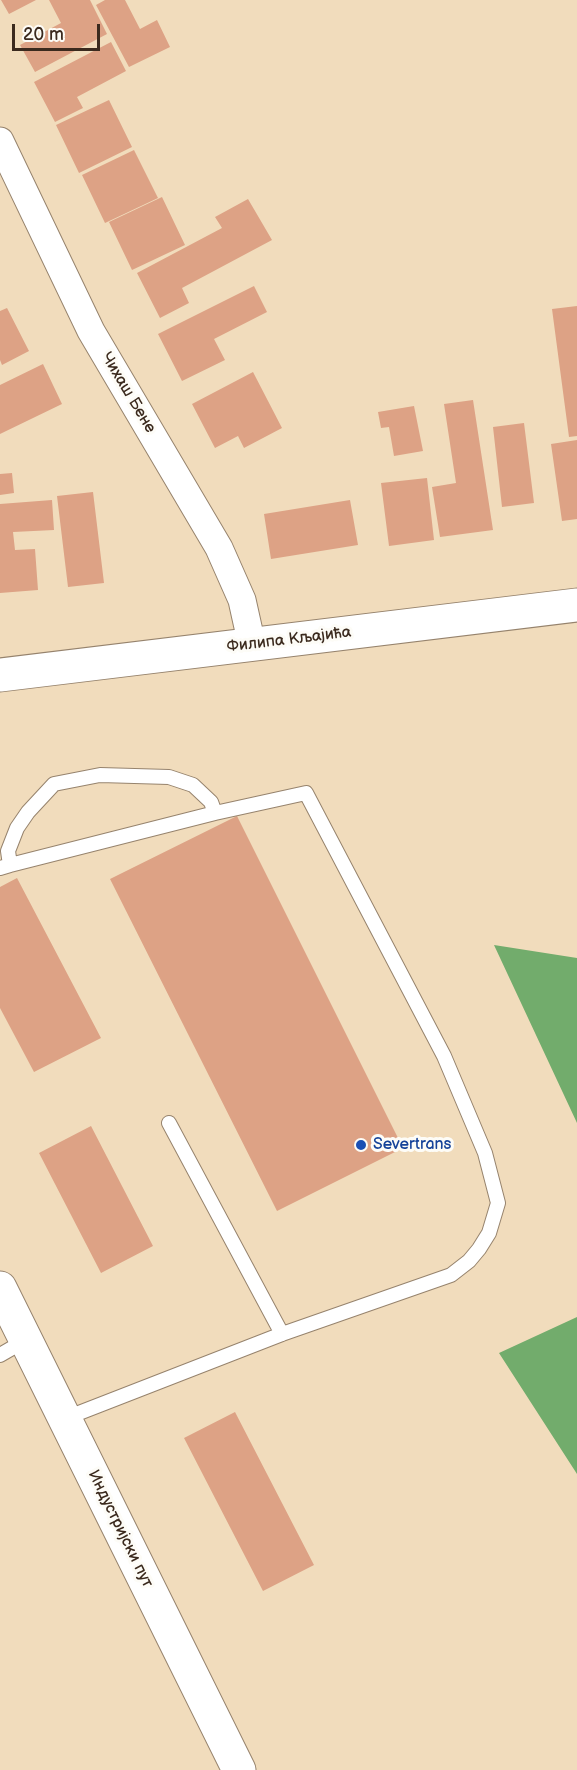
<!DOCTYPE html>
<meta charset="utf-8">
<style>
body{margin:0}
#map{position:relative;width:577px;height:1770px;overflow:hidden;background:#f1dcbc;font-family:"Balsamiq Sans",sans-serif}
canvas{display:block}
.scale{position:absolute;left:12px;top:24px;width:88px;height:27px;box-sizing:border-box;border:3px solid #3b2a1e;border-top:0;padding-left:8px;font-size:18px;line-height:21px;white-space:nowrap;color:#3b2a1e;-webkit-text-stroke:4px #fdfcf7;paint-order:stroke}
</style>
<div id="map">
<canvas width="577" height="1770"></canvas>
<div class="scale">20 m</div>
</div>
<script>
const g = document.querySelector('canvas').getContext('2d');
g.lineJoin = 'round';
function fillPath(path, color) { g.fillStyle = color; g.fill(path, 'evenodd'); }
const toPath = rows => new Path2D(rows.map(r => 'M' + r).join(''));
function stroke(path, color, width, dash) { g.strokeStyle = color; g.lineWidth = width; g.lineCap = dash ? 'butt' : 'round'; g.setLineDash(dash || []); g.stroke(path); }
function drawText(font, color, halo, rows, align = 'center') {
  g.font = font + ' "Balsamiq Sans",sans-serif'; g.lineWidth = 6; g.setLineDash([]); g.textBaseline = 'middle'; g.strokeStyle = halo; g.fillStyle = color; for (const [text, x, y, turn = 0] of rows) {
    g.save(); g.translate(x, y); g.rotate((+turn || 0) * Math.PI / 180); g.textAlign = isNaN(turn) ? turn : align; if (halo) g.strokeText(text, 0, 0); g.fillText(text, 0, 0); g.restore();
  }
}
fillPath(toPath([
 [494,945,577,958,577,1123],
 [577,1317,577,1474,499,1353]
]), '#72ac6c');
fillPath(toPath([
 [1,0,36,0,9,14],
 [49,0,90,0,107,34,35,72,20,45,61,23],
 [105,0,125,0,140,29,157,20,170,47,129,67,96,5],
 [111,42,126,71,77,97,83,108,55,122,34,82],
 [109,100,132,147,79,173,56,125],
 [134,150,158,198,105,223,82,175],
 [162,197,185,245,132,270,109,222],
 [248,199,272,240,182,288,189,303,160,318,137,273,222,228,215,217],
 [254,286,267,312,214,339,225,360,182,381,158,334],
 [577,306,577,436,569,437,552,309],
 [7,308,29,351,2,365,0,360,0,311],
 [43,364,62,404,0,434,0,385],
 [253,372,282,428,244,448,238,436,215,448,192,404],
 [473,400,493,530,440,537,432,487,456,483,444,404],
 [414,406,423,451,394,456,389,427,381,428,378,412],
 [524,423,534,503,502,507,493,427],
 [577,440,577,519,562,521,551,444],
 [12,473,14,493,0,495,0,474],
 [427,478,434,540,389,546,381,483],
 [93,492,104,583,68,587,57,496],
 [52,500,54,530,13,532,15,550,35,549,38,590,0,593,0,504],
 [350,500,358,545,271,559,264,514],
 [237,816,403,1148,277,1211,110,879],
 [17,878,101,1038,34,1072,0,1008,0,887],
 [91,1126,153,1246,101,1273,39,1153],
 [235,1412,314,1565,263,1591,184,1438]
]), '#dda285');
const service = toPath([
 [0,868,10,865,215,813,211,802,193,785,169,777,100,775,54,784,28,812,17,828,8,851,10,865],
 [169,1123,282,1334],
 [0,1355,26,1340],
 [66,1418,282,1334,451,1275,469,1261,479,1249,489,1233,498,1203,485,1153,444,1056,306,793,215,813]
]);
const minor = toPath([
 [0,141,91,331,219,548,242,600,252,645]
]);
const primary = toPath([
 [0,675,577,605],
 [0,1288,239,1770]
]);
stroke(service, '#96836d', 16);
stroke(minor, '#96836d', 29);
stroke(primary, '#96836d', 35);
stroke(service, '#fff', 14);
stroke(minor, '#fff', 27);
stroke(primary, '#fff', 33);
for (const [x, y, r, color] of [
 [361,1145,6,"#1a4fb4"]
]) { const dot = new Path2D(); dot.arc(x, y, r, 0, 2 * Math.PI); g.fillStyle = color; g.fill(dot); stroke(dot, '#fdfcf7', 2); }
drawText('16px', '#3b2a1e', '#fdfcf7', [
 ["Чихаш Бене",128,393,59],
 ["Филипа Кљајића",289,640,-7],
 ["Индустријски пут",120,1529,64]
]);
drawText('16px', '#164399', '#fdfcf7', [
 ["Severtrans",373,1145]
], 'left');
</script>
